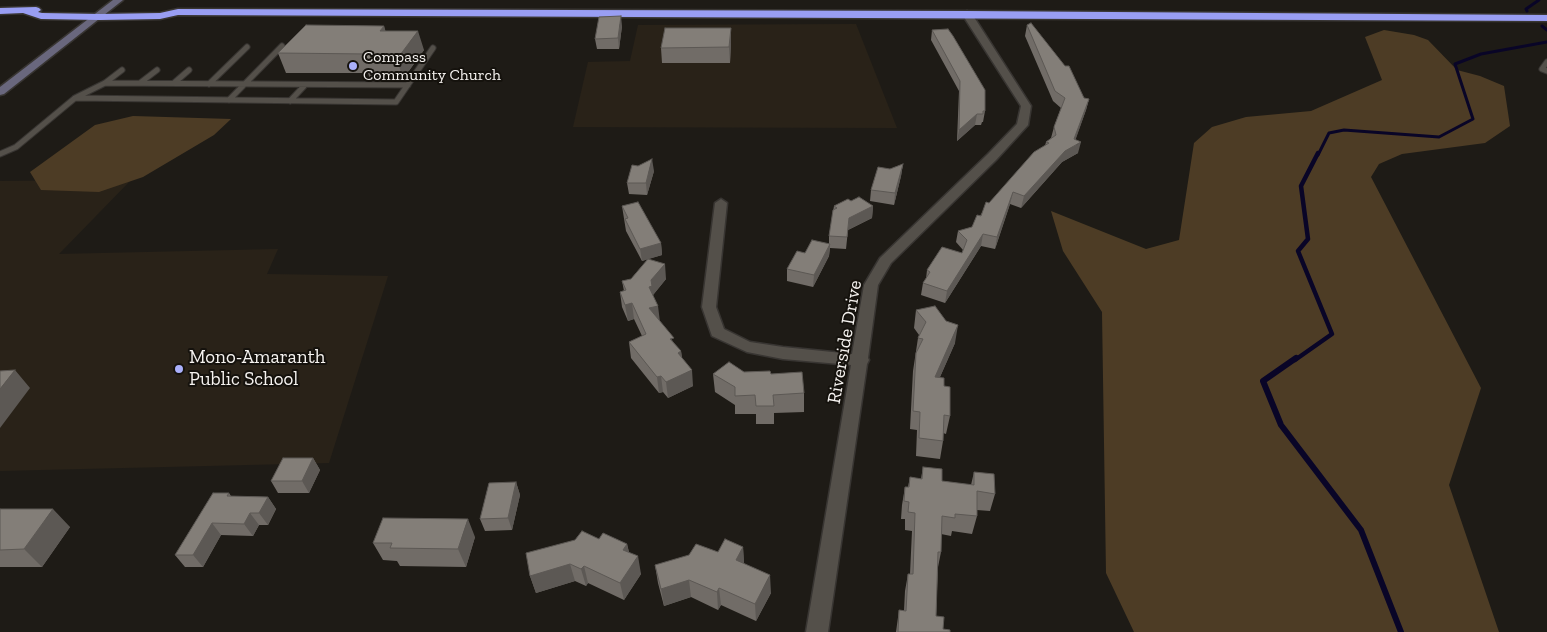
<!DOCTYPE html>
<style>
body{margin:0}
canvas{display:block;background:#1e1b16}
</style>
<canvas width="1547" height="632"></canvas>
<script>
const g = document.querySelector('canvas').getContext('2d');
g.lineJoin = 'round';
function fillPath(path, color) { g.fillStyle = color; g.fill(path, 'evenodd'); }
const toPath = rows => new Path2D(rows.map(r => 'M' + r).join(''));
function stroke(path, color, width, dash) { g.strokeStyle = color; g.lineWidth = width; g.lineCap = dash ? 'butt' : 'round'; g.setLineDash(dash || []); g.stroke(path); }
function drawText(font, color, halo, rows, align = 'center') {
  g.font = font + ' "Zilla Slab",serif'; g.lineWidth = 4; g.setLineDash([]); g.textBaseline = 'middle'; g.strokeStyle = halo; g.fillStyle = color; for (const [text, x, y, turn = 0] of rows) {
    g.save(); g.translate(x, y); g.rotate((+turn || 0) * Math.PI / 180); g.textAlign = isNaN(turn) ? turn : align; if (halo) g.strokeText(text, 0, 0); g.fillText(text, 0, 0); g.restore();
  }
}
fillPath(toPath([
 [856,24,897,128,573,127,588,62,630,61,638,25],
 [131,180,59,254,278,249,267,274,388,276,329,463,0,471,0,181]
]), '#292218');
fillPath(toPath([
 [1384,30,1414,35,1428,40,1457,70,1480,76,1504,86,1510,126,1485,143,1402,154,1379,164,1371,177,1481,388,1449,485,1499,632,1134,632,1106,573,1102,312,1063,251,1051,211,1146,249,1179,240,1194,143,1212,127,1246,117,1311,111,1382,80,1365,37],
 [133,116,231,119,214,135,143,177,99,192,41,190,30,172,95,125]
]), '#4d3c25');
stroke(toPath([
 [1527,11,1526,9,1539,0],
 [1542,26,1547,30],
 [1318,155,1329,133,1344,130,1439,137,1473,119,1455,64,1481,54,1547,42]
]), '#090527', 3);
stroke(toPath([
 [1295,360,1332,334,1298,251,1308,239,1301,186,1318,153]
]), '#090527', 4.5);
stroke(toPath([
 [1296,358,1263,381,1281,425,1361,530,1401,632]
]), '#090527', 6);
const lane = toPath([
 [1547,62,1542,69,1547,71],
 [105,83,408,85],
 [140,83,157,70],
 [174,83,189,70],
 [209,84,247,47],
 [75,98,396,102,433,48],
 [229,100,282,46],
 [290,101,305,85],
 [0,154,16,147,75,98,105,83,122,70]
]);
const street = toPath([
 [967,11,972,14,1031,106,1028,125,996,160,891,263,878,285,868,358,869,360,867,364,828,632,806,632,851,365,783,359,747,352,712,336,702,307,715,203,721,199,727,203,716,307,724,329,750,342,783,347,852,354,864,285,880,258,988,154,1017,124,1021,106,962,14,967,11]
]);
const secondary = toPath([
 [113,0,123,0,4,94,0,95,0,87,113,0]
]);
const highway = toPath([
 [36,7,39,8,41,10,38,12,42,13,100,14,160,13,178,9,967,11,1547,15,1547,21,178,15,160,19,100,20,41,19,23,13,0,14,0,8,36,7]
]);
stroke(lane, '#383532', 7);
stroke(street, '#383532', 3);
stroke(secondary, '#383532', 3);
stroke(highway, '#383532', 3);
stroke(lane, '#54504a', 5);
fillPath(street, '#54504a');
fillPath(secondary, '#69677d');
fillPath(highway, '#999ef3');
fillPath(toPath([
 [1027,25,1084,98,1089,99,1086,110,1075,140,1078,153,1062,162,1021,208,1010,204,995,249,981,246,945,303,921,295,923,283,926,279,927,270,962,253,963,250,956,242,958,231,972,227,989,203,1045,146,1046,142,1051,138,1054,127,1061,108,1053,101,1025,36],
 [384,26,385,31,424,50,403,79,370,79,368,73,286,73,278,53],
 [622,26,619,49,597,49,595,39],
 [731,28,731,42,730,63,662,63,661,48],
 [932,30,985,111,983,122,982,122,981,125,975,125,957,141,959,91,931,40],
 [903,164,901,176,894,205,870,201,871,190,890,169],
 [654,171,647,195,629,194,627,183],
 [851,201,873,206,872,218,848,230,846,249,830,248,829,256,813,287,787,281,787,269,829,244,829,236,834,206],
 [622,206,661,243,662,255,648,259,666,279,653,295,653,297,659,321,674,343,681,351,682,358,693,386,668,398,663,392,659,393,631,358,629,342,642,336,634,319,628,321,622,307,620,292,624,291,622,281,631,279,648,259,642,261,626,231],
 [916,310,955,343,940,377,944,386,950,416,946,434,943,433,943,441,940,459,916,456,917,430,910,429,913,371,918,338,919,335,914,328],
 [744,372,771,374,804,393,804,412,774,413,774,424,756,424,756,414,735,414,735,405,715,392,713,374],
 [313,458,320,470,309,493,278,493,271,481],
 [923,467,942,481,971,485,974,472,995,494,990,511,977,510,977,516,972,534,952,531,951,536,941,534,941,552,938,567,936,616,943,629,950,632,896,632,899,610,904,611,905,591,908,574,910,574,912,531,905,530,905,519,901,519,902,505,905,487,908,487,910,477,921,479],
 [516,482,520,495,512,530,485,531,480,519],
 [229,493,231,496,268,497,276,509,268,525,259,525,253,536,221,535,203,567,185,567,175,555],
 [0,509,70,527,42,567,0,567],
 [475,537,466,567,400,566,397,561,383,560,373,543],
 [599,539,627,544,629,552,641,574,624,600,588,583,586,586,575,581,536,593,530,576],
 [743,547,744,564,771,593,756,621,721,605,718,610,691,597,664,606,658,583,655,565]
]), '#716c67');
fillPath(toPath([
 [621,16,622,26,619,49,618,38],
 [384,26,390,45,380,31],
 [731,28,731,42,730,63,729,47],
 [418,31,424,50,403,79,397,59],
 [1089,99,1086,110,1073,147,1081,142,1078,153,1062,162,1021,208,1024,196,1065,151,1074,139],
 [977,114,975,125,957,141,959,130],
 [652,159,654,171,647,195,646,183],
 [903,164,901,176,894,205,895,193],
 [1013,192,1010,204,995,249,997,237],
 [873,206,872,218,848,230,849,218],
 [983,234,981,246,945,303,947,291],
 [661,243,662,255,642,261,640,249],
 [830,244,829,256,813,287,814,275],
 [665,264,666,279,653,295,654,302,649,287,651,280],
 [632,303,634,319,628,321,625,305],
 [658,306,660,322,649,308],
 [958,325,955,343,932,395,935,377],
 [681,351,683,367,678,353],
 [15,370,30,388,0,428,0,389],
 [692,370,693,386,668,398,666,382],
 [661,376,663,392,659,393,657,377],
 [313,458,320,470,309,493,302,481],
 [516,482,520,495,512,530,508,518],
 [268,497,276,509,268,525,259,513],
 [53,509,70,527,42,567,24,549],
 [250,513,259,525,253,536,244,524],
 [468,519,475,537,466,567,458,549],
 [212,523,221,535,203,567,193,555],
 [627,544,631,562,623,550],
 [743,547,744,564,736,560],
 [638,556,641,574,624,600,620,583],
 [570,564,575,581,536,593,530,576],
 [584,566,588,583,586,586,581,569],
 [770,575,771,593,756,621,755,604],
 [689,580,691,597,664,606,661,589],
 [719,588,721,605,718,610,717,592]
]), '#5c5854');
const building = toPath([
 [621,16,618,38,595,39,599,17,621,16],
 [1031,23,1065,66,1069,66,1084,98,1089,99,1074,139,1081,142,1065,151,1024,196,1013,192,997,237,983,234,947,291,923,283,930,272,927,270,942,247,962,253,967,240,958,231,972,227,977,215,981,216,986,202,989,203,1034,152,1049,143,1046,142,1056,135,1054,127,1065,98,1055,91,1027,25,1031,23],
 [306,25,384,26,380,31,418,31,397,59,363,59,368,54,278,53,306,25],
 [665,28,731,28,729,47,661,48,665,28],
 [948,29,953,36,985,90,985,111,983,111,983,114,977,114,959,130,960,81,932,30,948,29],
 [652,159,646,183,627,183,632,165,638,166,652,159],
 [903,164,895,193,871,190,878,167,890,169,903,164],
 [859,197,873,206,849,218,847,237,829,236,833,210,837,208,834,206,848,199,851,201,859,197],
 [638,202,661,243,640,249,625,219,628,218,622,206,638,202],
 [812,240,830,244,814,275,787,269,797,251,805,253,812,240],
 [648,259,665,264,651,280,652,286,649,287,658,306,649,308,674,338,670,339,681,351,678,353,692,370,666,382,661,376,657,377,629,342,646,334,632,303,625,305,620,292,626,290,622,281,631,279,648,259],
 [935,306,946,321,958,325,935,377,944,378,944,386,950,387,950,416,944,415,943,441,919,438,920,412,913,411,916,353,923,339,918,338,926,322,916,310,935,306],
 [729,362,744,372,770,371,771,374,802,372,804,393,773,395,774,406,756,406,755,395,735,396,735,387,713,374,729,362],
 [15,370,0,389,0,371,15,370],
 [283,458,313,458,302,481,271,481,283,458],
 [923,467,942,469,942,481,974,485,974,472,994,474,995,494,977,491,977,516,955,514,955,518,942,516,941,552,938,552,936,616,944,617,943,629,950,630,950,632,898,632,899,610,906,611,908,574,913,574,915,513,908,512,909,502,904,501,905,487,909,487,910,477,922,479,923,467],
 [516,482,508,518,480,519,489,483,516,482],
 [213,493,229,493,227,496,268,497,259,513,250,513,244,524,212,523,193,555,175,555,213,493],
 [0,509,53,509,24,549,0,550,0,509],
 [383,518,468,519,458,549,390,548,392,543,373,543,383,518],
 [582,531,599,539,603,533,627,544,623,550,638,556,620,583,584,566,581,569,570,564,530,576,526,553,575,540,582,531],
 [725,539,743,547,736,560,770,575,755,604,719,588,717,592,689,580,661,589,655,565,689,555,696,544,718,552,725,539]
]);
fillPath(building, '#837e78');
stroke(building, '#5c5854', 1);
for (const [x, y, r, color] of [
 [353,66,5,"#aab0fb"],
 [179,369,5,"#aab0fb"]
]) { const dot = new Path2D(); dot.arc(x, y, r, 0, 2 * Math.PI); g.fillStyle = color; g.fill(dot); stroke(dot, '#15120d', 2); }
drawText('16px', '#f6f3f0', '#15120d', [
 ["Compass",363,57],
 ["Community Church",363,75]
], 'left');
drawText('19px', '#f6f3f0', '#15120d', [
 ["Riverside Drive",845,342,-80]
]);
drawText('19px', '#f6f3f0', '#15120d', [
 ["Mono-Amaranth",189,358],
 ["Public School",189,380]
], 'left');
</script>
